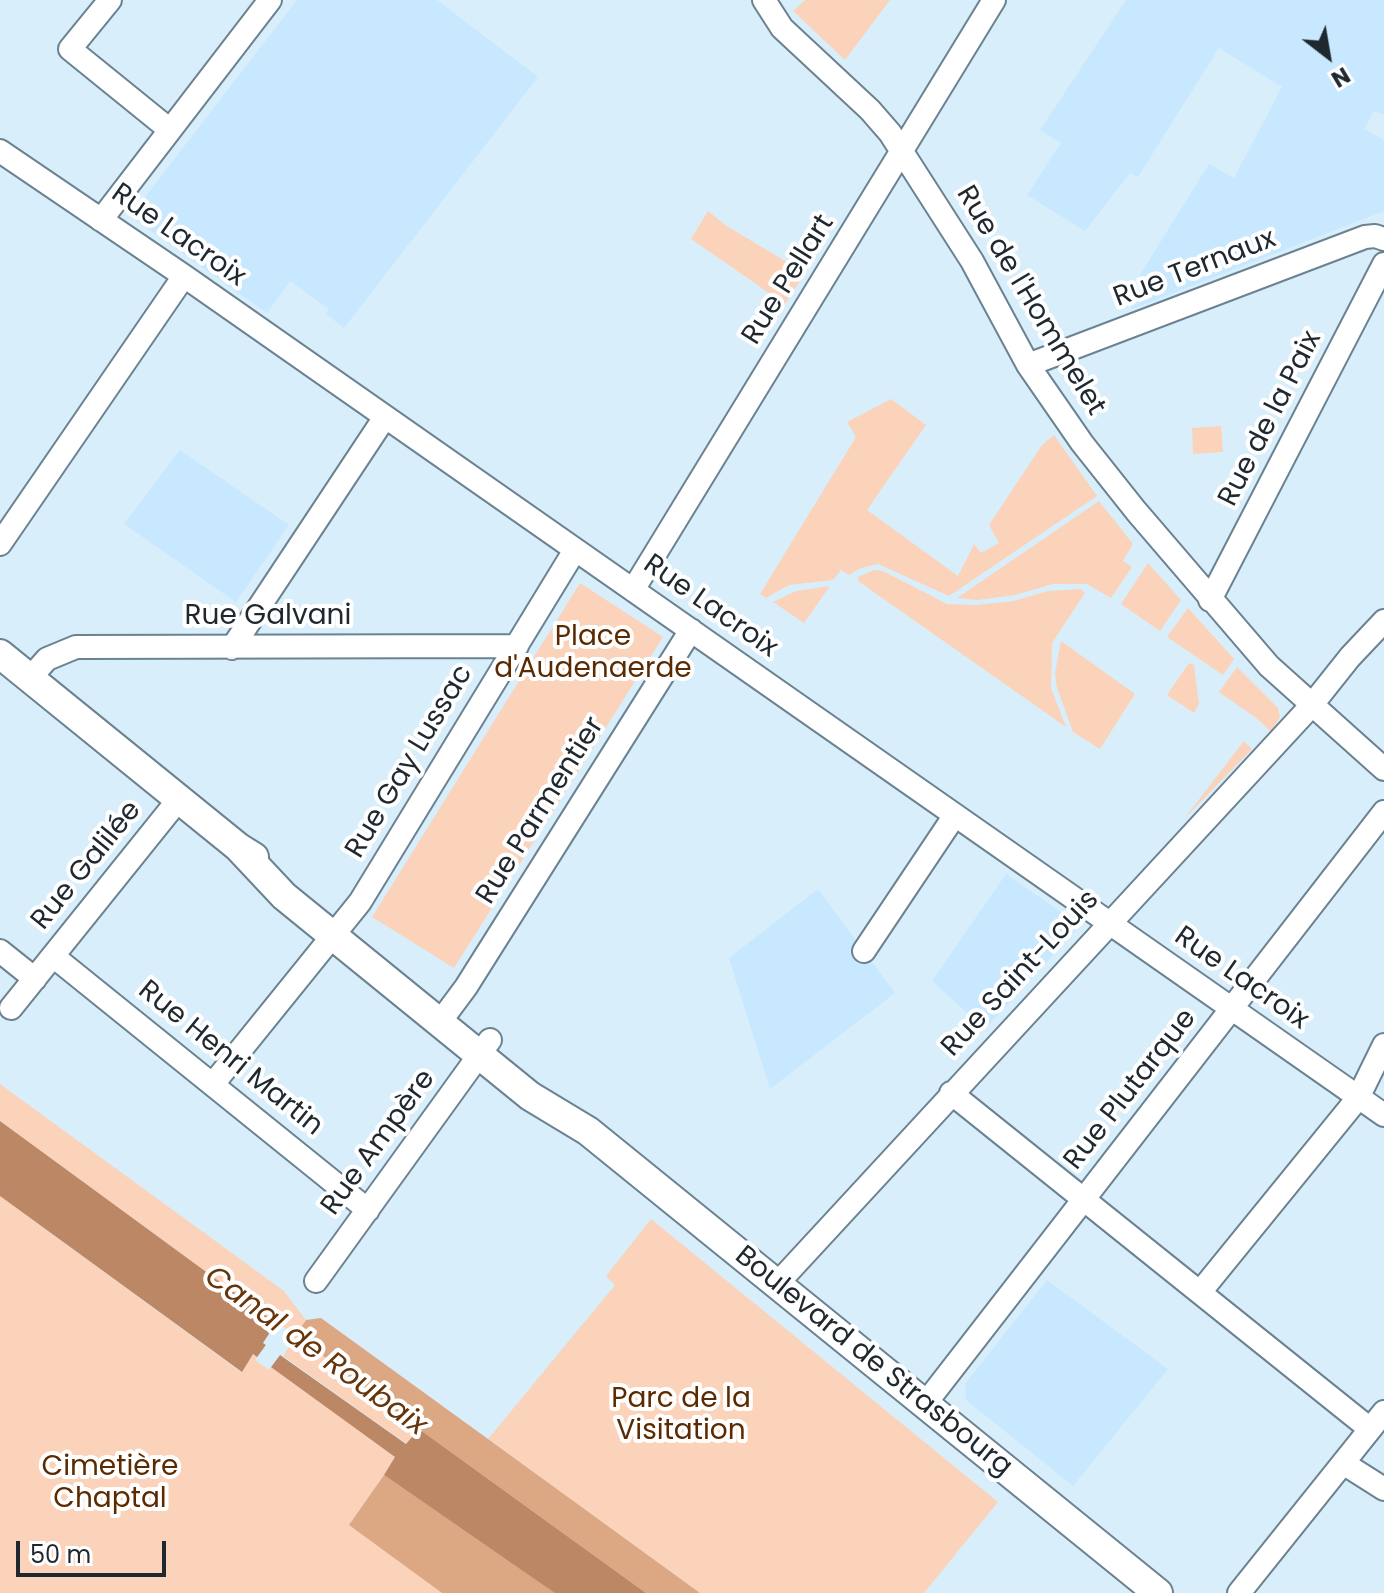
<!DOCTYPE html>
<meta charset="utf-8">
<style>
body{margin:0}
#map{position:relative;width:1384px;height:1593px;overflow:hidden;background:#d9eefb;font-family:Poppins,sans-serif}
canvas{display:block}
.north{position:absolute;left:1288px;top:16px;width:80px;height:80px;-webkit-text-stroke:6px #fff;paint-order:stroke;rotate:149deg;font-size:22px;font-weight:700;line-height:32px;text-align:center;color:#1e282e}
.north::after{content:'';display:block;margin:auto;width:28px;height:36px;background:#1e282e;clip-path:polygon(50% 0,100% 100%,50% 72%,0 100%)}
.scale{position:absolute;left:16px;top:1541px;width:150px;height:36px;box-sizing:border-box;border:4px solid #1e282e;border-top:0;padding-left:10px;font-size:24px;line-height:28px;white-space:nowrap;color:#1e282e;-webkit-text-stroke:6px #fff;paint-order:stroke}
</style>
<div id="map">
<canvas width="1384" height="1593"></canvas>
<div class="north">N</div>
<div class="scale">50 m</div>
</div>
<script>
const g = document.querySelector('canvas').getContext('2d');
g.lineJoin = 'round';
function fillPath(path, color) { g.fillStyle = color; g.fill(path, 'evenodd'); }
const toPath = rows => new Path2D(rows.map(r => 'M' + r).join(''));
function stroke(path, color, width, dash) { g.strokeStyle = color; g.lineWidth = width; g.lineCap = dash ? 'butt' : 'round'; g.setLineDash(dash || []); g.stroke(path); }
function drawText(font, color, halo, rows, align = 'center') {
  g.font = font + ' Poppins,sans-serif'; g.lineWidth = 8; g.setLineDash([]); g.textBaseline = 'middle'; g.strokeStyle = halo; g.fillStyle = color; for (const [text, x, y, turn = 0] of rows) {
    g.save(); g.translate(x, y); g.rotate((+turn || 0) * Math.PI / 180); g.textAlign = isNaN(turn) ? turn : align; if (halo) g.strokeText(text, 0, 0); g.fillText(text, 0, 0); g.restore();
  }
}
fillPath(toPath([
 [297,0,437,0,538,77,344,328,326,314,329,309,290,281,267,313,135,220,135,210],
 [1126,0,1384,0,1384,115,1374,111,1364,129,1384,140,1384,211,1132,309,1127,296,1209,164,1234,178,1282,87,1219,48,1138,177,1130,173,1085,231,1027,195,1061,143,1040,130],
 [180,450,289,525,236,602,124,524],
 [1006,874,1074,921,1076,930,985,1029,932,981],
 [818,889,895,993,770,1089,729,958],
 [1047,1280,1168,1369,1073,1486,966,1400,965,1384]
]), '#c7e8fe');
fillPath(toPath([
 [805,0,890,0,845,60,793,11],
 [708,211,725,225,805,273,785,304,691,239],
 [891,399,926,425,867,510,958,576,974,544,981,553,999,543,989,525,1042,445,1054,435,1097,496,949,596,878,564,861,568,849,575,841,570,833,580,789,585,766,598,760,594,856,437,847,422],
 [1221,426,1223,452,1193,454,1192,428],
 [1099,501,1133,544,1123,561,1132,567,1111,598,1087,584,1053,584,1015,595,978,600,957,598],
 [1148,563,1181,600,1160,631,1121,604],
 [874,570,883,571,947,604,976,605,1013,601,1048,591,1080,589,1085,593,1052,643,1051,688,1066,727,858,581,858,577],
 [580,583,663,637,454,968,372,917],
 [830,586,804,623,773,602,796,591],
 [1188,608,1234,659,1223,675,1167,637],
 [1061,641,1135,694,1100,749,1073,732,1057,688,1055,673],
 [1189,663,1194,665,1199,704,1194,713,1167,695],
 [1237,667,1278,708,1280,717,1271,732,1259,720,1219,692],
 [1244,741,1252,749,1184,819],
 [0,1084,284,1291,306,1320,297,1335,419,1429,407,1444,283,1356,296,1335,276,1323,0,1121],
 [0,1196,241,1372,253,1353,396,1457,350,1525,442,1593,0,1593],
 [651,1219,998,1502,924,1593,700,1593,488,1439,615,1285,606,1276]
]), '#fbd3ba');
fillPath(toPath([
 [321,1318,488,1439,700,1593,646,1593,419,1429,296,1335,306,1320],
 [384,1475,549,1588,555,1593,442,1593,349,1525]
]), '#dca783');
fillPath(toPath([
 [0,1121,276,1323,263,1343,406,1444,419,1429,646,1593,555,1593,384,1475,395,1457,253,1354,242,1372,0,1196]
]), '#bb8765');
fillPath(toPath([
 [268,1342,283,1351,269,1370,255,1360]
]), '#d9eefb');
const minor = toPath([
 [110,0,70,49,170,130],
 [764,0,782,28,870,110,890,133,972,261,1028,365,1082,443,1136,511,1269,666,1384,769],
 [0,151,184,276,1384,1115],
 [101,220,270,0],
 [1028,365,1365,237,1375,236,1384,239],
 [0,544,184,276],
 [633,590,994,0],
 [1210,600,1384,264],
 [232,648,385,417],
 [30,678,47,659,76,647,517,646],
 [0,951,35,979],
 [864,951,955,815],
 [53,956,368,1210],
 [11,1008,179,799],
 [440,1022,466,987,691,630],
 [213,1084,360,902,575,550],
 [951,1093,1370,1429],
 [316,1281,490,1040],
 [777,1284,1311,706,1350,657,1384,621],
 [1201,1291,1358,1098,1384,1045],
 [925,1404,1384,812],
 [1343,1463,1384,1489],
 [1239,1593,1384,1412]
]);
const major = toPath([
 [0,654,238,847,254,857],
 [238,847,284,896,530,1096,588,1131,1158,1593]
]);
stroke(minor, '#6a8291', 26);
stroke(major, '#6a8291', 32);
stroke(minor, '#fff', 22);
stroke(major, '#fff', 28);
drawText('28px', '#1e282e', '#fff', [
 ["Rue Lacroix",178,236,35],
 ["Rue Ternaux",1195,269,-21],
 ["Rue Pellart",789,280,-58],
 ["Rue de l'Hommelet",1030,301,59],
 ["Rue de la Paix",1271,419,-63],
 ["Rue Lacroix",710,607,35],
 ["Rue Galvani",268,617],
 ["Rue Gay Lussac",410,762,-59],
 ["Rue Parmentier",541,811,-58],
 ["Rue Galilée",87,866,-51],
 ["Rue Saint-Louis",1021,974,-47],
 ["Rue Lacroix",1241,979,35],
 ["Rue Henri Martin",230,1059,39],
 ["Rue Plutarque",1131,1090,-52],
 ["Rue Ampère",379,1143,-54],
 ["Boulevard de Strasbourg",873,1362,39]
]);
drawText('28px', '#5b2a00', '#fff', [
 ["Place",593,638],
 ["d'Audenaerde",593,670],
 ["Parc de la",681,1400],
 ["Visitation",681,1432],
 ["Cimetière",110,1468],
 ["Chaptal",110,1500]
]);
drawText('italic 30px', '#67350b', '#fff', [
 ["Canal de Roubaix",315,1352,36]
]);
</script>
